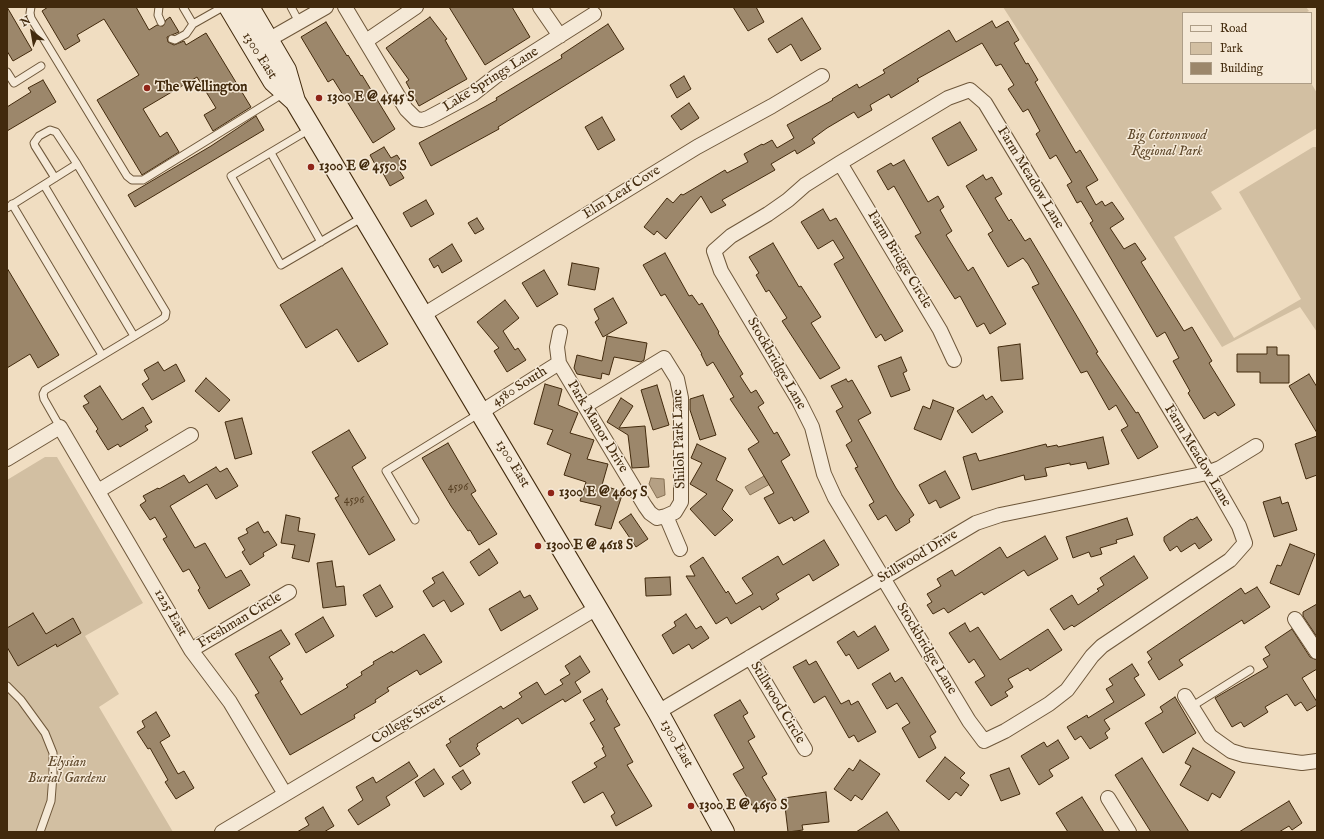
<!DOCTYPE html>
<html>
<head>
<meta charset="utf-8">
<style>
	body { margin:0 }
	#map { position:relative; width:1324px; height:839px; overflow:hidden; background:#f0ddc1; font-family:"IM FELL English",serif }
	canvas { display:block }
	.frame { position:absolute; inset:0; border:8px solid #422a0d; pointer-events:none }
	.legend { position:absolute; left:1182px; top:12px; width:130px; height:72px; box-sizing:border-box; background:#f5e9d7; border:1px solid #ad9d86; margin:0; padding:5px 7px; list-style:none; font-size:12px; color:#422a0d }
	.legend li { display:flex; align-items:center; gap:8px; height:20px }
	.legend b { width:20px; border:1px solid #ad9d86 }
	.north { position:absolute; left:12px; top:12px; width:40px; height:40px; -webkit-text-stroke:3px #f5e9d7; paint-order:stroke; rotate:329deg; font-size:11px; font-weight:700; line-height:16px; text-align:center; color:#422a0d }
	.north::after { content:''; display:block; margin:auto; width:14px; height:18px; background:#422a0d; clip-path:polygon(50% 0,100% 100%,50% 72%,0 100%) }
</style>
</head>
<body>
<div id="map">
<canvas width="1324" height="839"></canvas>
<div class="frame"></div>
<ul class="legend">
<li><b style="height:5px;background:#f5e9d7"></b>Road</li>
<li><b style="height:11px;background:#d2bfa2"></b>Park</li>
<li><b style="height:11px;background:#9c876b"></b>Building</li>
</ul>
<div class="north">N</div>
</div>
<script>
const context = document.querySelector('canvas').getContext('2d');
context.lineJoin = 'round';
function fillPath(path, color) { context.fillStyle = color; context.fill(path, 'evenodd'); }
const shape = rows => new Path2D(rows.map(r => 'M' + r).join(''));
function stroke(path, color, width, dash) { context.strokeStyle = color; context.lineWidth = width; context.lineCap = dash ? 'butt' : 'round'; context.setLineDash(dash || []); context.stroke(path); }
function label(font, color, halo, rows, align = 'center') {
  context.font = font + ' "IM FELL English",serif'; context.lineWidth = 3; context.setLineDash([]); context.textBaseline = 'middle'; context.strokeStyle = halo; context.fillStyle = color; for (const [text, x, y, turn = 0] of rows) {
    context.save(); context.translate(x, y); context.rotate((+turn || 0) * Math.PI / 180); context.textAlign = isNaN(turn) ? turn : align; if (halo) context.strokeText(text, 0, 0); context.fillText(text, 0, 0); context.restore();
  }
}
fillPath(shape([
	[1003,7,1306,7,1309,11,1305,13,1183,13,1183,83,1311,83,1317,93,1317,128,1211,192,1222,209,1174,237,1234,338,1301,299,1239,192,1313,147,1317,147,1317,332,1300,307,1222,347],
	[45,457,57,457,143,603,85,636,119,694,99,707,173,832,7,832,7,480]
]), '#d2bfa2');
const water = shape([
	[764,476,770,484,750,495,745,487,764,476],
	[651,478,664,479,665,495,657,498,649,484,651,478]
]);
fillPath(water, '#b5a084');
stroke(water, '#877154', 1);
const building = shape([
	[7,7,32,50,13,61,7,51,7,7],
	[48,7,136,7,149,30,157,25,163,26,166,20,170,17,179,32,167,37,168,42,174,45,184,41,186,45,206,33,251,107,213,131,204,115,216,108,197,77,143,109,160,137,167,132,179,152,142,175,97,100,139,75,104,19,77,35,80,41,65,50,42,11,48,7],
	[449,7,512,7,530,37,485,65,449,7],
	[733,7,756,7,764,22,748,31,733,7],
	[430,17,447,39,445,40,467,79,419,106,406,82,409,80,386,48,430,17],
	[802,18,821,49,801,61,791,44,777,53,768,39,802,18],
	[992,21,996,28,1008,21,1019,40,1014,43,1026,64,1028,63,1038,80,1035,82,1076,153,1080,150,1098,180,1086,187,1096,205,1102,201,1105,206,1112,202,1124,219,1110,228,1124,249,1135,243,1146,259,1141,262,1184,331,1192,327,1212,361,1209,363,1235,405,1218,416,1215,412,1204,419,1188,393,1190,391,1173,361,1179,358,1165,332,1157,337,1090,223,1093,221,1081,201,1077,203,1067,185,1072,182,1056,155,1050,159,1036,134,1040,131,1028,109,1023,112,1008,89,1014,85,1001,64,996,66,982,43,917,79,919,81,891,98,889,94,870,105,872,110,858,118,854,112,827,128,812,139,815,143,797,154,795,150,771,164,775,170,722,200,726,205,711,213,701,196,666,239,657,231,654,235,644,227,667,198,673,203,681,194,683,195,725,170,727,173,748,162,744,154,762,144,763,145,772,140,777,148,794,138,787,125,833,100,832,99,857,84,859,88,885,73,883,70,949,30,956,42,992,21],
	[326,22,347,56,348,55,361,76,362,75,395,129,373,143,333,79,328,82,301,37,326,22],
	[608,24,624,49,498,127,499,129,431,166,419,143,497,100,496,98,562,58,561,55,608,24],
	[684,76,691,89,677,98,670,85,684,76],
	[43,80,56,102,7,131,7,107,31,92,28,88,43,80],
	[689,103,699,118,681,130,671,116,689,103],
	[256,116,264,130,135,207,128,195,211,146,256,116],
	[602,117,615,140,598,150,585,127,602,117],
	[960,122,977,150,948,166,932,138,960,122],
	[384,147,391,158,397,155,405,167,399,170,404,178,390,186,379,166,377,168,370,155,384,147],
	[904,160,928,202,938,196,944,207,940,210,952,231,946,235,968,271,973,267,1006,324,990,334,984,323,977,327,960,296,955,299,915,236,921,233,894,186,888,190,877,171,891,163,893,166,904,160],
	[983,175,986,180,992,177,1002,194,995,198,1009,221,1011,219,1025,241,1030,238,1075,313,1098,352,1096,353,1136,413,1138,412,1158,447,1138,459,1121,430,1128,426,1116,405,1109,410,1087,371,1081,373,1032,287,1039,284,1028,264,1023,258,1008,267,988,234,993,231,966,186,983,175],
	[426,200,434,214,411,227,403,213,426,200],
	[823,209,830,221,836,218,903,331,885,341,881,334,876,338,834,264,844,258,833,240,818,249,801,222,823,209],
	[477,218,484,229,475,234,468,223,477,218],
	[773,243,799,287,801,286,821,317,811,323,840,368,820,379,782,321,787,318,769,290,766,292,756,275,759,273,749,257,773,243],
	[452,244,462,261,442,273,438,265,434,268,429,259,452,244],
	[665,253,689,296,692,295,699,305,702,303,719,332,718,333,743,374,740,376,751,393,756,390,764,403,758,407,774,434,777,432,790,455,781,461,809,512,794,521,792,517,779,524,764,498,774,493,748,449,759,442,730,399,734,397,713,362,707,366,701,354,702,354,665,294,661,296,643,265,665,253],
	[572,263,599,268,595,290,568,285,572,263],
	[7,268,59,355,38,368,30,354,7,368,7,268],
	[342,268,388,344,358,362,337,329,306,348,280,305,342,268],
	[544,270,558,294,537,307,522,283,544,270],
	[613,298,627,323,603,337,595,322,599,319,594,309,613,298],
	[505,300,519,318,503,331,515,350,518,348,526,360,507,372,494,351,499,348,477,322,505,300],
	[607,336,647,343,644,360,641,362,614,357,609,375,602,373,601,379,577,374,574,368,577,355,602,361,607,336],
	[1020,344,1023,379,1001,381,998,347,1020,344],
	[1267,347,1277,347,1277,355,1289,355,1289,383,1260,383,1260,372,1237,372,1237,354,1267,354,1267,347],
	[901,357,907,371,903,373,910,390,891,397,878,366,901,357],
	[158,362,164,371,176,364,185,381,152,400,142,384,149,379,144,370,158,362],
	[1309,374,1317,387,1317,433,1289,386,1309,374],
	[206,378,230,400,219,412,195,391,206,378],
	[846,379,848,382,852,380,871,413,858,420,896,488,914,515,909,519,910,522,896,531,886,515,878,520,869,505,874,502,855,468,858,467,846,445,852,441,836,411,843,407,831,386,846,379],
	[545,384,562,389,558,405,578,413,570,433,594,440,587,459,608,464,602,485,623,492,611,529,595,525,601,506,580,501,586,482,564,475,571,454,547,444,553,430,534,424,545,384],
	[657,385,669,425,653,430,641,390,657,385],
	[100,386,122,420,143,407,152,422,145,426,148,430,120,447,118,444,108,450,96,431,98,429,83,406,89,403,84,396,100,386],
	[703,395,716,435,700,440,690,410,690,399,703,395],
	[983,395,986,400,992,396,1003,412,972,433,957,411,983,395],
	[621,398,633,406,619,428,645,426,649,467,632,468,628,435,607,422,621,398],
	[933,400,954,408,941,440,914,429,923,406,930,409,933,400],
	[242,418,252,454,235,459,225,422,242,418],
	[349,430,366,458,352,467,395,540,369,555,335,498,339,496,312,452,349,430],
	[1317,436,1317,475,1306,479,1295,444,1317,436],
	[1103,437,1109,464,1088,469,1086,462,1070,465,1070,463,1045,468,1047,476,1025,480,1024,475,972,490,963,457,976,453,979,461,1046,444,1047,447,1057,445,1058,447,1103,437],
	[448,443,476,491,471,494,497,534,479,545,470,530,468,531,451,506,422,458,448,443],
	[697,444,726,458,716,480,733,490,722,509,733,520,715,536,690,509,707,494,690,484,702,463,691,458,697,444],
	[216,467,220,472,227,468,238,486,216,499,207,484,170,506,195,548,205,543,226,578,241,570,250,585,209,609,198,590,200,588,189,569,183,572,163,539,167,537,155,517,150,520,140,505,146,501,143,496,158,488,159,489,184,475,189,483,216,467],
	[945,471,960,498,940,508,936,500,929,504,919,485,945,471],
	[1280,497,1282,504,1288,502,1297,530,1274,537,1263,502,1280,497],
	[631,514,648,539,636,547,619,522,631,514],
	[286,515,300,518,298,531,315,534,309,562,292,558,295,545,281,543,286,515],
	[1197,517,1212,540,1199,549,1195,543,1181,552,1177,546,1170,551,1164,541,1164,537,1191,519,1192,520,1197,517],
	[1127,518,1133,535,1116,540,1117,543,1100,548,1102,554,1091,557,1089,552,1073,558,1066,537,1127,518],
	[258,522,264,533,268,531,277,545,263,553,264,556,250,565,242,552,245,550,238,538,248,533,246,529,258,522],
	[1045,536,1058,559,1028,576,1024,570,984,595,982,592,948,613,944,608,933,614,927,605,932,602,927,594,941,586,937,579,952,570,955,576,1000,547,1007,558,1045,536],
	[824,540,839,565,813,581,809,574,776,594,779,599,762,610,760,606,731,624,727,617,716,624,686,576,695,576,690,566,703,557,726,593,728,591,736,604,753,594,742,578,778,556,783,565,824,540],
	[1290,544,1315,554,1299,595,1270,583,1277,565,1281,566,1290,544],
	[489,549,498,563,479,576,470,562,489,549],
	[1134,556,1148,578,1074,627,1072,625,1064,630,1050,609,1072,595,1078,605,1099,591,1097,589,1104,585,1100,578,1134,556],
	[332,561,336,587,344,586,346,605,323,608,317,563,332,561],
	[443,572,464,604,451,612,444,600,433,607,423,591,435,583,432,578,443,572],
	[670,577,671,595,646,596,645,578,670,577],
	[380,585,393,607,376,617,363,595,380,585],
	[1257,587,1270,607,1244,624,1242,620,1179,660,1183,665,1159,680,1148,662,1152,659,1147,652,1241,588,1245,594,1257,587],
	[520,591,524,598,530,595,538,609,501,631,489,609,520,591],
	[1317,604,1317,637,1303,616,1303,612,1317,604],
	[33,613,46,634,73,618,81,633,57,647,56,644,18,666,7,647,7,628,33,613],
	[686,614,696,629,701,626,709,638,692,649,689,644,673,654,662,635,676,626,674,622,686,614],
	[323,617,334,636,306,653,295,634,323,617],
	[965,623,970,632,978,627,1000,660,1048,629,1062,650,1030,671,1028,668,1008,679,1013,687,1005,692,1008,696,991,706,975,682,985,676,974,659,969,663,949,633,965,623],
	[875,626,889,650,858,669,849,654,846,656,837,642,854,631,858,637,875,626],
	[1292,629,1310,657,1317,660,1317,669,1302,678,1317,702,1317,705,1307,711,1301,702,1295,706,1287,694,1265,707,1268,712,1244,727,1241,722,1232,727,1215,698,1268,667,1263,659,1270,655,1265,647,1292,629],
	[281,630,290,644,269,657,283,679,280,681,301,715,348,687,346,685,362,675,361,672,374,664,373,662,392,651,393,653,424,634,442,662,420,675,417,670,387,688,389,691,375,700,376,702,354,715,355,718,290,755,255,695,259,693,235,654,281,630],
	[580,656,590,672,575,682,581,692,565,702,563,699,522,724,518,718,477,744,478,746,476,748,480,754,460,767,446,745,451,742,449,739,501,706,503,709,522,697,519,693,537,682,545,695,563,684,560,680,570,674,565,666,580,656],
	[806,660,809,665,816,661,841,704,849,700,851,705,858,701,876,732,858,742,854,735,849,738,825,696,814,703,793,667,806,660],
	[1132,664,1139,675,1134,678,1145,695,1104,720,1110,729,1105,733,1108,738,1090,749,1081,736,1075,740,1067,727,1087,715,1088,718,1114,702,1106,689,1113,685,1109,679,1132,664],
	[890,673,895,682,902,677,936,732,930,736,936,748,919,758,902,728,910,723,897,703,887,709,872,684,890,673],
	[602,689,608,699,606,701,620,725,614,728,633,762,627,765,652,806,616,826,611,816,615,813,603,792,584,803,572,782,597,767,594,763,606,756,602,748,604,747,590,723,595,720,583,700,602,689],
	[1175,697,1196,733,1163,753,1145,723,1163,712,1160,707,1175,697],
	[740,700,748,713,743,716,755,737,748,741,767,774,762,777,776,800,756,812,733,774,744,768,714,715,740,700],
	[156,712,170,736,160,742,178,774,184,771,194,788,176,799,165,782,168,780,150,748,148,749,137,732,145,727,142,721,156,712],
	[1058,740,1069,758,1049,770,1053,776,1039,785,1021,756,1044,742,1047,747,1058,740],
	[1193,748,1235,772,1220,798,1212,793,1208,801,1180,785,1191,766,1185,763,1193,748],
	[945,757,965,773,960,778,969,785,961,796,956,792,949,800,926,781,945,757],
	[1142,758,1164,793,1189,832,1151,832,1115,775,1142,758],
	[860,760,880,774,862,800,855,795,851,801,834,789,849,768,853,771,860,760],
	[409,762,418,776,386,797,390,805,358,825,348,810,363,800,356,787,373,777,376,783,409,762],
	[1009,768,1020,794,1001,801,990,775,1009,768],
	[434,769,444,784,424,797,415,782,434,769],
	[463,770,471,783,461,790,452,777,463,770],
	[826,792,829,822,802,825,803,830,788,832,784,798,826,792],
	[1082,797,1104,832,1068,832,1056,813,1082,797],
	[1289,801,1302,823,1292,830,1289,826,1279,832,1239,832,1289,801],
	[323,807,334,826,324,832,297,832,309,825,305,818,323,807],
	[887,812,900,832,856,832,887,812]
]);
fillPath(building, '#9c876b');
stroke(building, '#422a0d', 1);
const service = shape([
	[31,7,30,13,31,18,127,176,132,180,143,180,284,93],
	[159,7,158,15,161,22],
	[183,7,193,24,223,7],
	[291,7,299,22],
	[172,39,175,40,186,34,193,24],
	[7,72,14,83,41,66],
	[310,129,231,176,281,265,363,217],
	[271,153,321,242],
	[55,178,35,146,34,143,39,136,50,130,56,132,77,164],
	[44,185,134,336],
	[12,204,102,355],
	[7,208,77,164,166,312,165,317,161,320,45,390,43,394,44,399,60,427],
	[415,520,386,471,480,413],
	[7,686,21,700,45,733,53,753,53,775,51,801,40,832],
	[1191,707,1250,670]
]);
const minor = shape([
	[345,7,406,109,416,119,422,120,428,118,473,94,496,76,594,14],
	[540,7,560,36],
	[268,40,326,7],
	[366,41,416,7],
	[970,90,985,103,1215,484,1239,526,1245,543,1230,560,1102,646,1092,656,1067,690,1049,704,1005,731,984,741,969,721,835,498,824,474,812,427,799,401,721,271,714,251,731,236,768,214,788,200,805,185,840,163,948,98,970,90],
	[840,163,940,330,954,360],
	[423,315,697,147,772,106,822,76],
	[560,332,557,347,559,363,645,506,650,513,657,518,666,516,680,549],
	[585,406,664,358,677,379,681,398,681,502,675,512,666,516],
	[481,412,559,363],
	[7,459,60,427,191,650,230,702,285,794],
	[98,491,191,435],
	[1295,619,1317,652],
	[191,650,289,592],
	[750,657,805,749],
	[1185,696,1210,736,1231,751,1244,755,1302,763,1317,761],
	[658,712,976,523,1000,515,1207,473,1220,468,1256,446],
	[1108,798,1129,832],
	[222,832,597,608]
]);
const secondary = shape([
	[229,7,273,81,295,101],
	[249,7,286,70,295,101,597,608,658,712,724,832]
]);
stroke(service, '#6e573a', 9);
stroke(minor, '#6e573a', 16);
stroke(secondary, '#422a0d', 22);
stroke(service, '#f5e9d7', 7);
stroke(minor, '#f5e9d7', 14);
stroke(secondary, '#f5e9d7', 20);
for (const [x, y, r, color] of [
	[147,88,4,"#8f2418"],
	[319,98,4,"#8f2418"],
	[311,167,4,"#8f2418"],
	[551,493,4,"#8f2418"],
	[538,546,4,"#8f2418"],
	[691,806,4,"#8f2418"]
]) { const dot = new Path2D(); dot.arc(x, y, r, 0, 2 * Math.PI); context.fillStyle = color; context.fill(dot); stroke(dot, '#f5e9d7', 1.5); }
label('12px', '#584124', null, [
	["4596",458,488],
	["4596",354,501]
]);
label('14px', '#422a0d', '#f5e9d7', [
	["1300 East",259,56,58],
	["Lake Springs Lane",491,80,-32],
	["Farm Meadow Lane",1030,178,59],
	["Elm Leaf Cove",622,193,-32],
	["Farm Bridge Circle",899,260,59],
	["Stockbridge Lane",776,364,60],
	["4580 South",520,387,-32],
	["Park Manor Drive",597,427,59],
	["Shiloh Park Lane",680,439,-92],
	["Farm Meadow Lane",1197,456,59],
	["1300 East",512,464,59],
	["Stillwood Drive",918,557,-31],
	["1225 East",170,613,60],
	["Freshman Circle",240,621,-31],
	["Stockbridge Lane",926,649,59],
	["Stillwood Circle",777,703,59],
	["College Street",409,720,-31],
	["1300 East",676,744,61]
]);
label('bold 14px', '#422a0d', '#f5e9d7', [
	["The Wellington",155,88],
	["1300 E @ 4545 S",327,98],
	["1300 E @ 4550 S",319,167],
	["1300 E @ 4605 S",559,493],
	["1300 E @ 4618 S",546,546],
	["1300 E @ 4650 S",699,806]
], 'left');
label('italic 14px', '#5f482b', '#f5e9d7', [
	["Big Cottonwood",1167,136],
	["Regional Park",1167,152],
	["Elysian",67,763],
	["Burial Gardens",67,779]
]);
</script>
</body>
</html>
